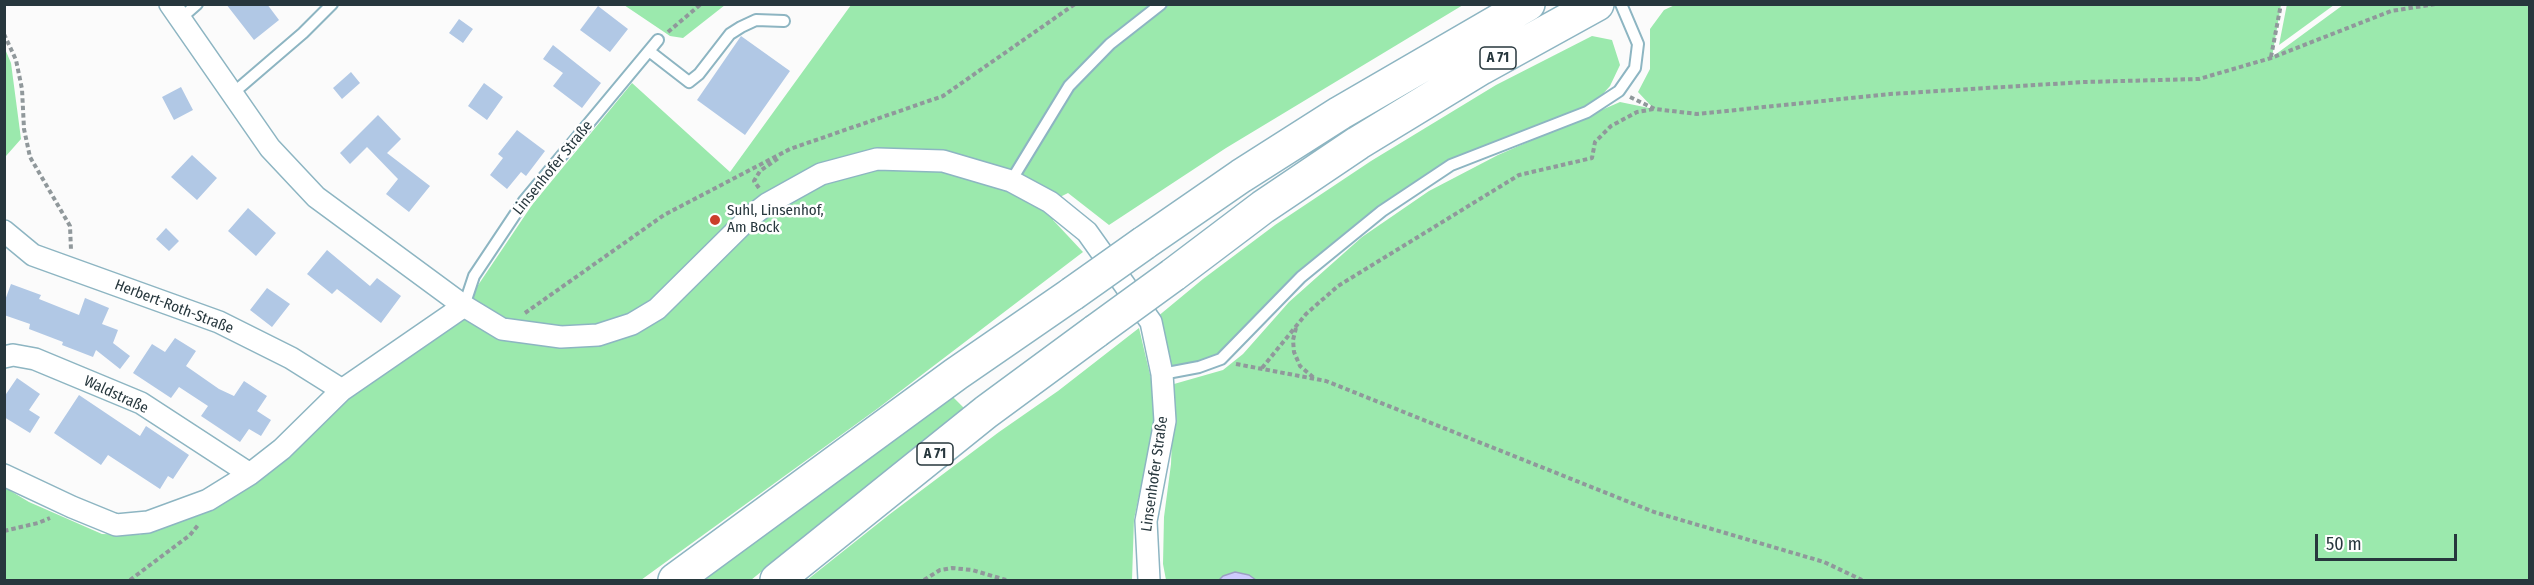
<!DOCTYPE html>
<html>
<head>
<meta charset="utf-8">
<style>
	body { margin:0 }
	#map { position:relative; width:2534px; height:585px; overflow:hidden; background:#fbfbfb; font-family:"Fira Sans Condensed",sans-serif }
	canvas { display:block }
	.frame { position:absolute; inset:0; border:6px solid #27373d; pointer-events:none }
	.scale { position:absolute; left:2315px; top:534px; width:142px; height:27px; box-sizing:border-box; border:3px solid #27373d; border-top:0; padding-left:8px; font-size:18px; line-height:21px; white-space:nowrap; color:#27373d; -webkit-text-stroke:4px #fff; paint-order:stroke }
</style>
</head>
<body>
<div id="map">
<canvas width="2534" height="585"></canvas>
<div class="frame"></div>
<div class="scale">50 m</div>
</div>
<script>
const context = document.querySelector('canvas').getContext('2d');
context.lineJoin = 'round';
function fillPath(path, color) { context.fillStyle = color; context.fill(path, 'evenodd'); }
const shape = rows => new Path2D(rows.map(r => 'M' + r).join(''));
function stroke(path, color, width, dash) { context.strokeStyle = color; context.lineWidth = width; context.lineCap = dash ? 'butt' : 'round'; context.setLineDash(dash || []); context.stroke(path); }
function label(font, color, halo, rows, align = 'center') {
  context.font = font + ' "Fira Sans Condensed",sans-serif'; context.lineWidth = 5; context.setLineDash([]); context.textBaseline = 'middle'; context.strokeStyle = halo; context.fillStyle = color; for (const [text, x, y, turn = 0] of rows) {
    context.save(); context.translate(x, y); context.rotate((+turn || 0) * Math.PI / 180); context.textAlign = isNaN(turn) ? turn : align; if (halo) context.strokeText(text, 0, 0); context.fillText(text, 0, 0); context.restore();
  }
}
fillPath(shape([
	[1677,4,2281,5,2272,57,2343,5,2529,5,2529,580,1166,580,1163,564,1164,517,1171,464,1174,384,1223,370,1243,354,1289,302,1362,237,1429,191,1498,155,1620,102,1654,109,1638,92,1650,69,1650,29,1664,10],
	[2287,4,2334,4,2334,5,2279,45],
	[624,5,725,5,683,38,670,36],
	[851,5,1463,5,1226,148,1109,225,1068,193,1050,202,1053,220,1083,252,877,409,641,580,5,580,4,487,29,502,102,534,139,535,205,512,464,306,532,205,632,83,730,172],
	[1592,36,1612,40,1620,65,1610,86,1587,112,1451,165,1301,277,1221,359,1162,374,1151,322,1203,279,1275,225,1371,161,1496,85],
	[5,49,11,63,21,139,6,156],
	[1139,328,1156,400,1150,445,1134,519,1132,580,807,580,890,514,999,432,1058,391],
	[951,395,964,408,751,580,693,580]
]), '#9be9ad');
const water = shape([
	[1235,572,1249,575,1256,580,1219,580,1223,576,1235,572]
]);
fillPath(water, '#cecbfd');
stroke(water, '#9c9fc3', 1.5);
fillPath(shape([
	[226,4,267,4,279,20,254,40],
	[598,6,628,29,610,52,580,30],
	[459,19,473,29,463,43,449,33],
	[741,36,790,71,745,135,697,100],
	[553,45,601,83,582,108,553,86,563,73,543,59],
	[351,72,360,83,342,99,333,88],
	[484,83,503,97,487,120,468,106],
	[181,87,193,110,174,120,162,97],
	[378,115,401,139,387,153,430,186,409,212,386,194,398,179,367,147,350,164,340,153],
	[517,130,545,151,526,176,521,172,507,189,490,175,503,158,498,154],
	[192,155,217,178,197,200,171,177],
	[248,208,276,233,256,256,228,231],
	[166,228,179,241,169,251,156,239],
	[327,250,370,286,377,278,401,296,381,323,337,289,332,294,307,274],
	[11,284,41,295,39,299,79,315,85,298,109,308,102,324,118,330,113,343,130,356,120,369,96,350,93,357,62,345,63,342,29,329,30,324,4,315,4,303],
	[267,288,290,304,272,327,250,310],
	[175,338,196,351,186,366,219,389,234,396,244,381,267,396,257,411,271,420,261,436,249,429,240,442,201,416,208,406,179,387,171,398,133,373,152,344,165,352],
	[17,378,40,394,29,410,40,417,30,433,4,417,4,397],
	[79,395,140,436,146,426,189,455,173,479,168,476,160,489,108,455,101,465,54,433]
]), '#b1c8e5');
const lane = shape([
	[180,19,197,4],
	[649,51,689,82,699,74,730,34,741,27,756,20,784,21],
	[232,94,303,33,332,4],
	[1011,181,1069,86,1110,44,1161,4],
	[464,306,474,276,524,201,658,40],
	[1162,374,1199,367,1221,359,1301,277,1382,211,1451,165,1587,112,1619,91,1635,68,1638,44,1621,4]
]);
const street = shape([
	[170,4,270,148,316,197,464,306,502,329,561,337,598,335,632,324,657,309,749,218,767,204,821,174,877,159,943,161,1011,181,1050,202,1087,232,1151,322,1162,374,1165,421,1146,521,1149,580],
	[4,231,33,255,219,322,291,358,342,390],
	[4,357,13,355,35,359,141,403,250,474],
	[4,475,72,507,116,525,148,522,208,500,250,474,282,449,342,390,464,306]
]);
const highway = shape([
	[1144,243,1241,176,1340,113,1528,4],
	[1173,275,1263,207,1358,143,1481,68,1597,4],
	[675,580,956,374,1072,294],
	[777,580,986,412,1096,331]
]);
stroke(lane, '#8db5c2', 14);
stroke(street, '#8db5c2', 24);
stroke(highway, '#8db5c2', 36);
stroke(shape([
	[668,32,701,4],
	[4,34,16,60,22,89,24,129,30,157,70,226,71,250],
	[2271,57,2281,4],
	[1630,97,1655,109,1697,114,1890,94,2084,82,2199,79,2271,58,2391,11,2436,4],
	[759,188,754,181,760,171,780,157],
	[525,313,664,215,790,149,943,96,1075,4],
	[1296,328,1293,340,1294,352,1300,366,1314,378],
	[1236,364,1326,381,1654,512,1824,562,1862,580],
	[1262,368,1306,314,1338,286,1519,175,1592,158,1595,142,1611,126,1637,112,1654,109],
	[4,531,38,523,50,518],
	[130,580,190,535,198,525],
	[924,580,940,570,952,568,972,570,1006,580]
]), '#90989b', 4, [4.5, 3]);
stroke(lane, '#fff', 10);
stroke(street, '#fff', 21);
stroke(highway, '#fff', 33);
const highwayBridge = shape([
	[1072,294,1144,243],
	[1096,331,1173,275]
]);
stroke(highwayBridge, '#8db5c2', 36, []);
stroke(highwayBridge, '#fff', 33);
for (const [x, y, r, color] of [
	[715,220,6,"#cb3f2b"]
]) { const dot = new Path2D(); dot.arc(x, y, r, 0, 2 * Math.PI); context.fillStyle = color; context.fill(dot); stroke(dot, '#fff', 2); }
for (const [x, y, w] of [
	[1498,58,36],
	[935,454,36]
]) { const box = new Path2D(); box.roundRect(x - w / 2, y - 11, w, 22, 4.5); context.fillStyle = '#fff'; context.fill(box); stroke(box, '#27373d', 1.5); }
label('bold 14px', '#27373d', null, [
	["A 71",1498,58],
	["A 71",935,454]
]);
label('15px', '#27373d', '#fff', [
	["Linsenhofer Straße",553,168,-51],
	["Herbert-Roth-Straße",174,307,21],
	["Waldstraße",116,395,25],
	["Linsenhofer Straße",1155,474,-82]
]);
label('15px', '#27373d', '#fff', [
	["Suhl, Linsenhof,",727,211],
	["Am Bock",727,228]
], 'left');
</script>
</body>
</html>
